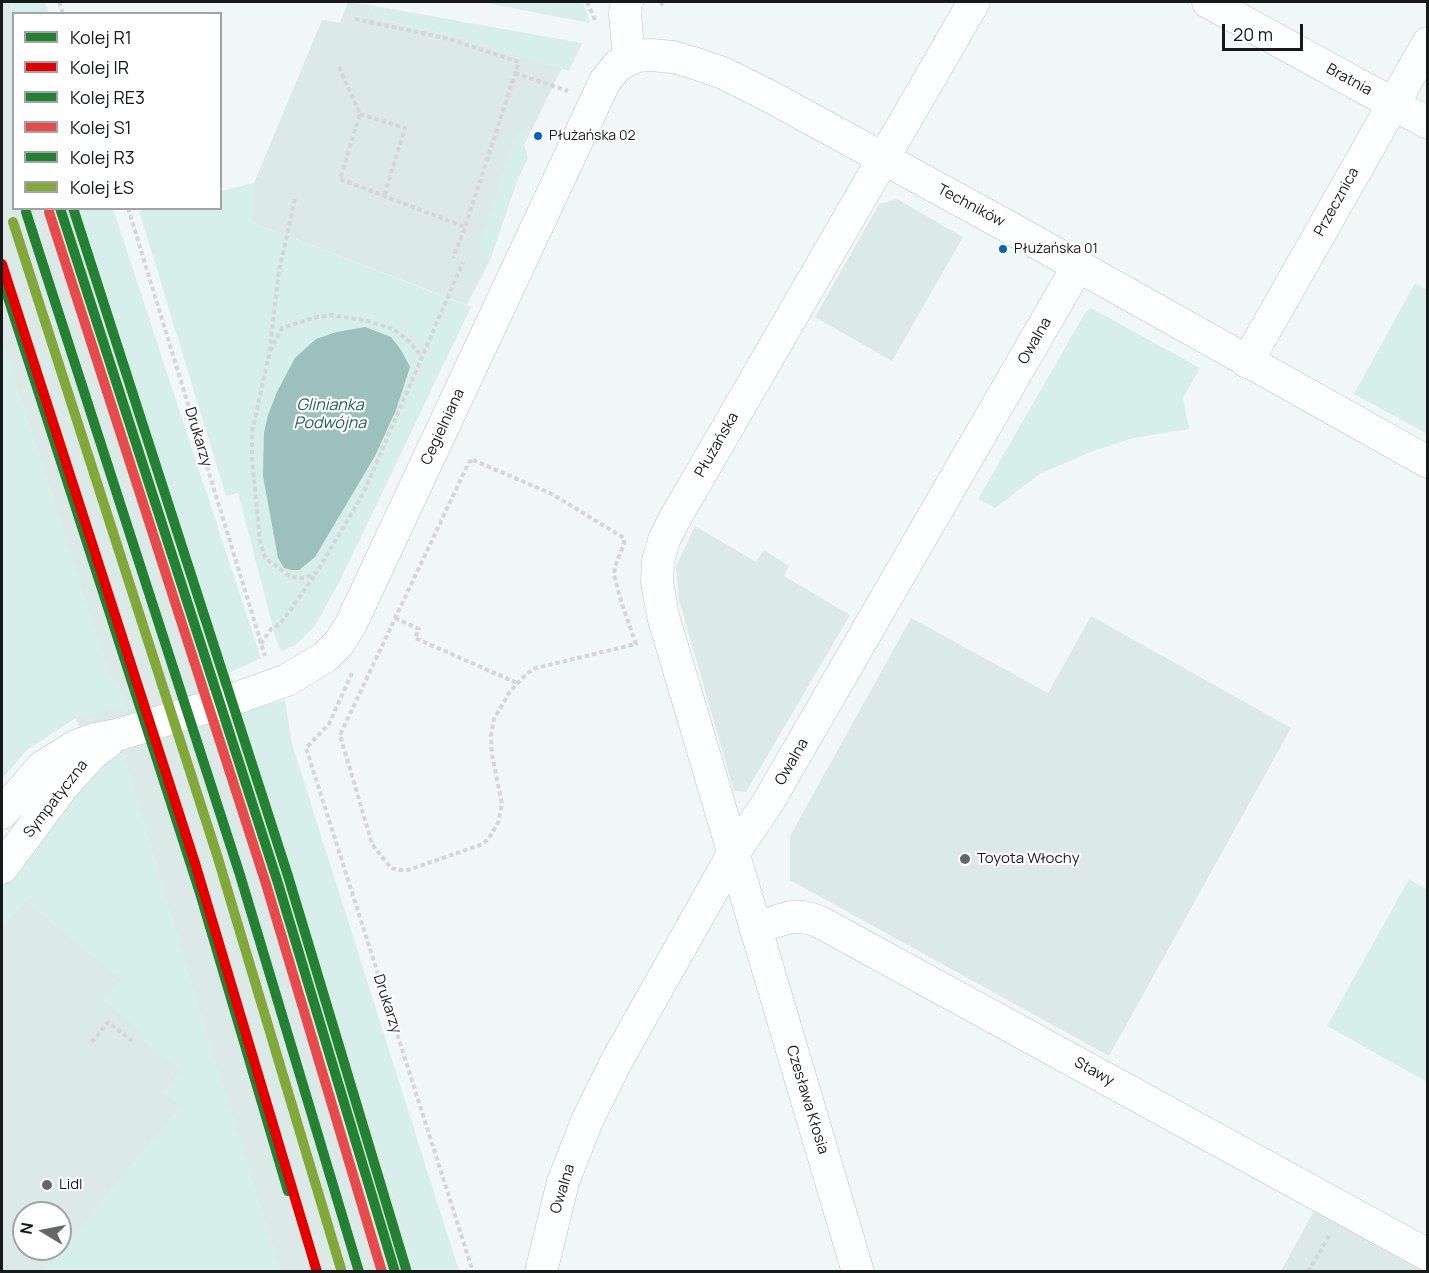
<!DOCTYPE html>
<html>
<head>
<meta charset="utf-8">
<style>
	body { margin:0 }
	#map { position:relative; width:1429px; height:1273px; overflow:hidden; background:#f1f7f6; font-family:Manrope,sans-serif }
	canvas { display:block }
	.frame { position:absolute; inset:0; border:3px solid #161a19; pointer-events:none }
	.legend { position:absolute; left:12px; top:12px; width:210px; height:198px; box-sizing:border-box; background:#fff; border:2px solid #a2a3a3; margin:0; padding:8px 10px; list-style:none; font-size:18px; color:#161a19 }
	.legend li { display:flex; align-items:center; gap:12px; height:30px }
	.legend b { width:30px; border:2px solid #a2a3a3 }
	.north { position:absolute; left:12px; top:1201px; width:60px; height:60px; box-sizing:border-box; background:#fff; border:2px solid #a2a3a3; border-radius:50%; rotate:280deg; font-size:16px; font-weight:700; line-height:24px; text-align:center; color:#161a19 }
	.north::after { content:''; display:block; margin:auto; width:21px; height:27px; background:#636766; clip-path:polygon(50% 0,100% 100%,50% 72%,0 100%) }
	.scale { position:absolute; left:1222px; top:24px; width:81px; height:27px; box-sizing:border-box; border:3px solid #161a19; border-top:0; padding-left:8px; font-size:18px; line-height:21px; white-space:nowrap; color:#161a19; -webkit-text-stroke:4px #fff; paint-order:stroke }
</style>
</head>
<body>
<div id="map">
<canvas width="1429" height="1273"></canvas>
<div class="frame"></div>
<ul class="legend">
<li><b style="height:8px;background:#238132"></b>Kolej R1</li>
<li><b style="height:8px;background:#e50000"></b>Kolej IR</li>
<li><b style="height:8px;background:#238132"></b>Kolej RE3</li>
<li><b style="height:8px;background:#e74a4a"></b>Kolej S1</li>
<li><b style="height:8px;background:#238132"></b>Kolej R3</li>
<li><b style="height:8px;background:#81a838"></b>Kolej ŁS</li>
</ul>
<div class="north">N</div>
<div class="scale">20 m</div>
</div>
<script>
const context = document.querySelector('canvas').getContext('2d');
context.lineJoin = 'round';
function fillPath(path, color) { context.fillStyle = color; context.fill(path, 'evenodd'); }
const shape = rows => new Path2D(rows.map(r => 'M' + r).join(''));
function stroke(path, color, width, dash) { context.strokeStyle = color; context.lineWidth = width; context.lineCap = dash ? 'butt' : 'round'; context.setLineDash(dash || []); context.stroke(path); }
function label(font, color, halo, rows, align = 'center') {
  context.font = font + ' Manrope,sans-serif'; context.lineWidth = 4.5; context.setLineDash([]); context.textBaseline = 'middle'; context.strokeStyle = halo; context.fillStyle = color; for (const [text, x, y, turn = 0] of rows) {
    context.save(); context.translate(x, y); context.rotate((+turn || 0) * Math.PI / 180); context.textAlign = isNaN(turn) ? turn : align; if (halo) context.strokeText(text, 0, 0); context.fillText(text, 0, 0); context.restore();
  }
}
fillPath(shape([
	[2,2,35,2,14,14,14,208,107,209,229,673,381,1156,414,1271,2,1272,2,928,25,900,175,1022,76,718,59,728,2,580],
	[24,1213,60,1213,60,1249,24,1249],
	[348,2,370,5,368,17,448,35,562,68,524,145,527,152,490,260,467,305,254,223,254,183,322,20,340,23],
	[897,199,963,237,892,361,815,317,879,204],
	[695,526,756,562,764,550,789,566,784,576,850,615,746,792,734,791,679,600,676,566],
	[1091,616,1291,728,1109,1056,790,880,790,836,911,618,1048,693],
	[1314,1211,1384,1250,1422,1271,1281,1271]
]), '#dceae7');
fillPath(shape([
	[9,2,45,2,49,13,13,15],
	[481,2,583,2,590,23],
	[370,5,453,20,582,43,569,71,448,35,368,17],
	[527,129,531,130,524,145,528,158,513,190,490,260,484,259,479,252,480,246,516,133],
	[254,183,254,223,471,307,340,581,314,627,296,645,281,651,276,639,238,493,226,496,139,211,148,208,220,208,221,191],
	[77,209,113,209,261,658,229,673],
	[1415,283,1427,290,1427,434,1354,394],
	[1091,308,1200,368,1183,398,1189,429,1134,438,1090,452,1040,474,995,508,978,499,1085,313],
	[2,338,110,676,119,684,126,706,76,718,27,750,2,779],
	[285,700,292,744,459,1271,414,1271,381,1156,247,734,242,712],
	[123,752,213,1054,281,1271,44,1271,180,1106,164,1092,181,1070,137,1037,141,1031,103,1000,120,979,25,901,2,928,2,890,7,878,69,796,108,759],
	[1409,879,1427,890,1427,1082,1327,1026]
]), '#d7efea');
fillPath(shape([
	[365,327,391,337,401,350,410,367,396,410,375,456,315,557,299,570,292,570,284,568,278,558,263,476,264,433,268,415,277,392,295,358,316,339,337,332]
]), '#9cc0ba');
const minor = shape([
	[627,2,625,14,629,59],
	[1208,2,1428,123],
	[1247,362,1428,43],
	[2,813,42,767,76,746,95,739,117,735,240,697,287,680,325,657,339,643,351,624,605,81,618,65,637,56,651,55,673,57,697,64,723,73,771,97,1005,225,1428,462],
	[2,868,64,785,93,753,107,743],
	[755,928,790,917,804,917,818,921,1428,1255],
	[541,1272,563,1182,587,1121,616,1062,733,854,767,804,1078,266],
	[858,1272,663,616,657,582,658,561,664,540,674,520,974,2]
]);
stroke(minor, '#bec2c2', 33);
stroke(shape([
	[59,2,63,14],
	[587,2,595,20],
	[660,2,666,6],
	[355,19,449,39,519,62,465,227,453,258],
	[339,67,360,114,340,179,465,227],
	[515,73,568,91],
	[360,114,405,128,384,196],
	[295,199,279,271,269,355,252,432,252,459,260,541,265,558,291,577,305,578,317,572,363,494,463,262],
	[128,208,265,656],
	[270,351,282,328,313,318,331,315,368,321,393,329,410,342,421,356],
	[473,460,552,494,624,538,624,544,615,566,614,575,621,601,636,644,536,668,526,674,509,693,494,719,491,736,492,755,502,804,498,823,489,838,483,844,408,870,399,870,391,868,372,844,340,735,469,462,473,460],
	[395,618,419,629,415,638,517,683],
	[261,644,271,629,280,624,291,609,316,573],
	[352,673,329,724,306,748,473,1272],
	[92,1042,108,1022,132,1041],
	[1308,1272,1330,1234]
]), '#d5d7d7', 4, [4.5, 3]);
stroke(minor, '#fdfefe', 32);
stroke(shape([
	[60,208,277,880,395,1272],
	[2,279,200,893,288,1191]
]), '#238132', 10);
stroke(shape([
	[2,264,195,863,317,1272]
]), '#e50000', 10);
stroke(shape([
	[26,212,240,875,359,1272]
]), '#238132', 10);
stroke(shape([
	[49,212,266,884,382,1272]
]), '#e74a4a', 10);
stroke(shape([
	[73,208,288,876,406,1269]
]), '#238132', 10);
stroke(shape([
	[13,222,217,855,341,1269]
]), '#81a838', 10);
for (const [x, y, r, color] of [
	[538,136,5,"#0065bd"],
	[1003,249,5,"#0065bd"],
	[965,859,6,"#636766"],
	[47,1185,6,"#636766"]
]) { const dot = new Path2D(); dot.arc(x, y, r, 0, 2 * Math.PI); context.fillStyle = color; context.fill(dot); stroke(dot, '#fff', 2); }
label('14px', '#161a19', '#fff', [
	["Płużańska 02",549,136],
	["Płużańska 01",1014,249]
], 'left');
label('15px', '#161a19', '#fff', [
	["Bratnia",1349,80,29],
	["Przecznica",1337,202,-61],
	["Techników",971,206,28],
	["Owalna",1035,341,-60],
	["Cegielniana",443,427,-65],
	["Drukarzy",198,437,73],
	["Płużańska",717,445,-60],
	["Owalna",792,762,-60],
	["Sympatyczna",56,799,-52],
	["Drukarzy",387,1004,72],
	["Stawy",1094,1072,29],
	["Czesława Kłosia",807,1100,73],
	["Owalna",563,1189,-73]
]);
label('15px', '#161a19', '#fff', [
	["Toyota Włochy",977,859],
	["Lidl",59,1185]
], 'left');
label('italic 16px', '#1d6056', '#fff', [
	["Glinianka",330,406],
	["Podwójna",330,424]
]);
</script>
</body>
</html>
